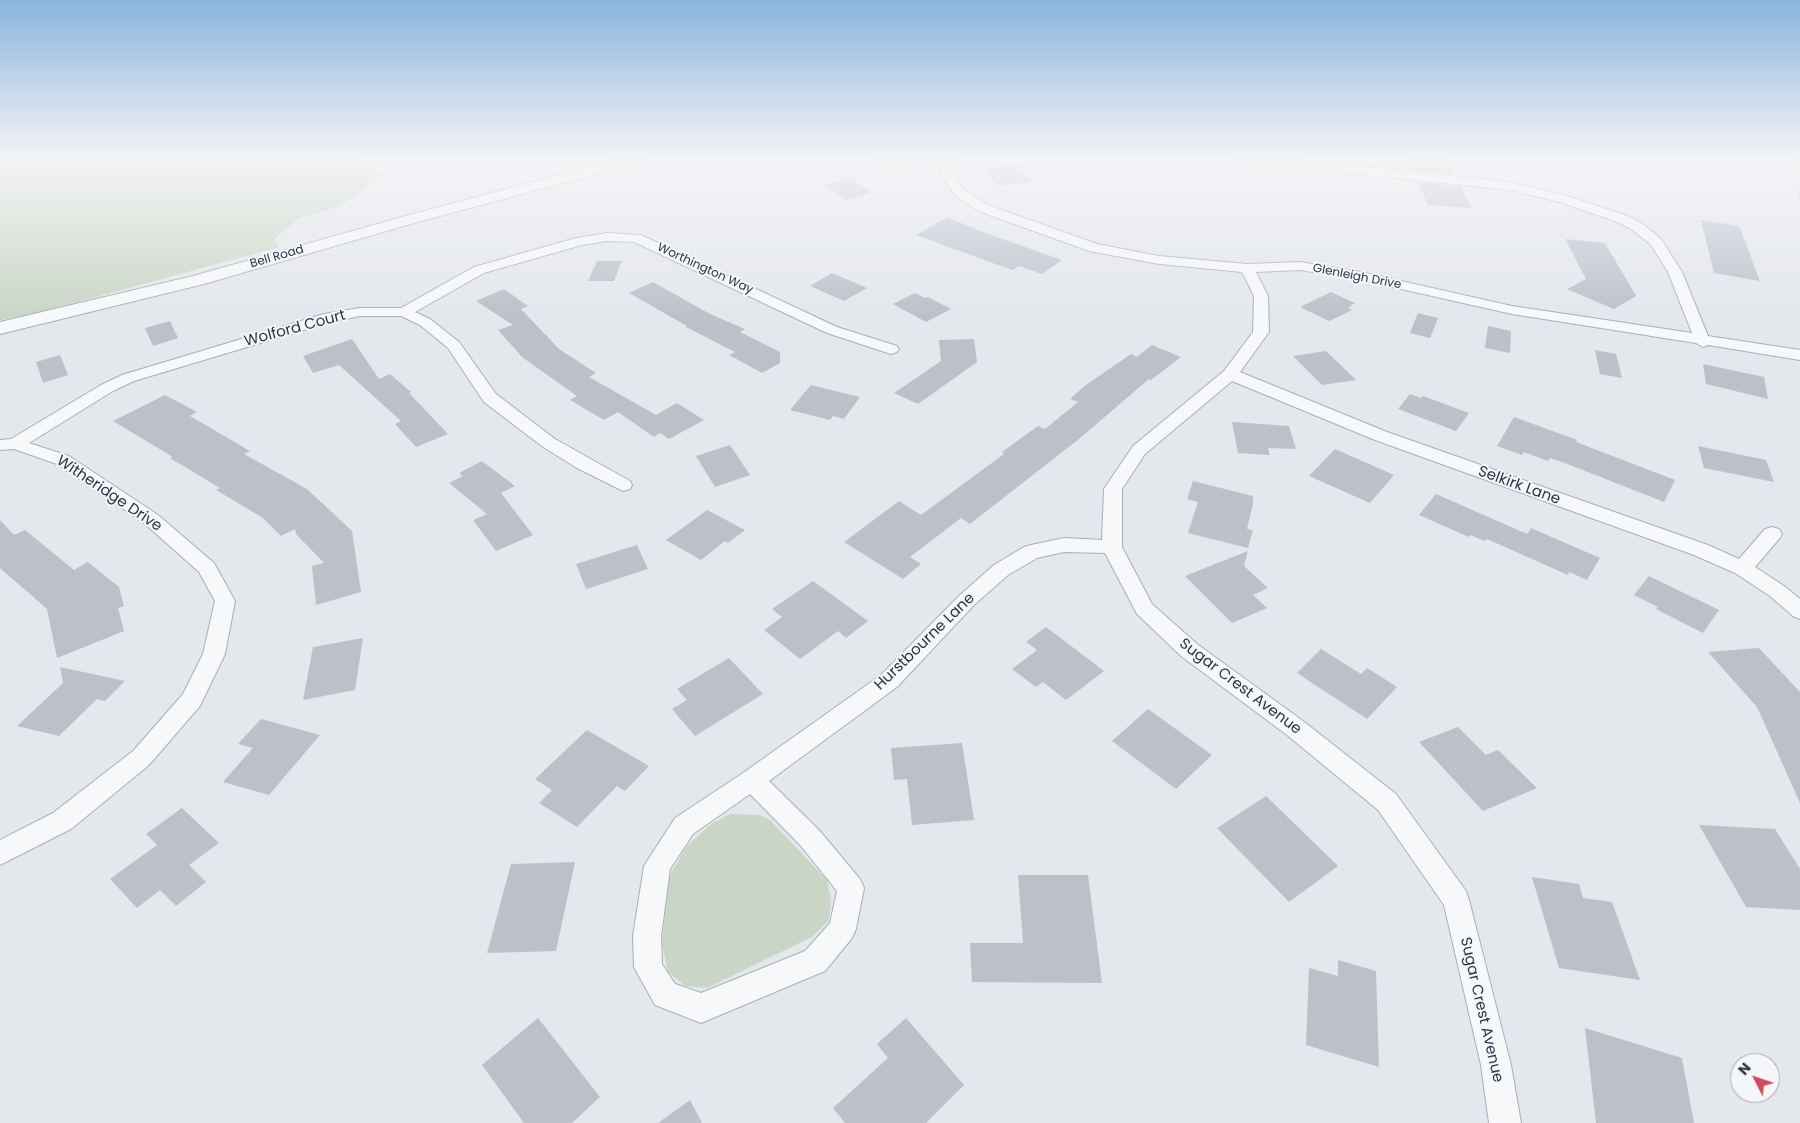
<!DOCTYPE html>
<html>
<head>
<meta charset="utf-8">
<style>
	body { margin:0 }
	#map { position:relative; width:1800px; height:1123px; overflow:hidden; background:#e4e7ec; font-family:Poppins,sans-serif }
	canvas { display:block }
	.north { position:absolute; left:1730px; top:1053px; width:50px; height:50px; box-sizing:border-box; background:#f4f6f9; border:1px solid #a4a8b1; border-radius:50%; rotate:311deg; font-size:14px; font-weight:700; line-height:20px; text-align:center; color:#2b3445 }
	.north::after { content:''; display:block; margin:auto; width:18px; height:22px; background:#d1495b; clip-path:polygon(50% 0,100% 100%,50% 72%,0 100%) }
</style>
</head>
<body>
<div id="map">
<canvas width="1800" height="1123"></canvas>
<div class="north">N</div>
</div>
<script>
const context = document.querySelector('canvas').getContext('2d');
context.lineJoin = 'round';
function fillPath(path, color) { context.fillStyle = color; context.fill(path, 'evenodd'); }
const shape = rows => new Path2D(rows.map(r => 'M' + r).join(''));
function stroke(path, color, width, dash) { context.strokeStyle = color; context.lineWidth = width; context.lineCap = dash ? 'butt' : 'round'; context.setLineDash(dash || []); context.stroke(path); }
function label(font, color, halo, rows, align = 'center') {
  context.font = font + ' Poppins,sans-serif'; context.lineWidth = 4; context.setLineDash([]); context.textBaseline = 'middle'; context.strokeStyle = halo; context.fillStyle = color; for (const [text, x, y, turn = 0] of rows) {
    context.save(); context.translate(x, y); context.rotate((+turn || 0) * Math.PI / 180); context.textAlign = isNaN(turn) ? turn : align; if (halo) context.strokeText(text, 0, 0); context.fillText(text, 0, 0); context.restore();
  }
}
fillPath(shape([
	[0,158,356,158,384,175,338,207,299,218,274,239,279,247,37,313,0,320],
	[730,814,759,815,770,820,827,880,831,900,829,920,812,937,707,988,685,986,668,972,662,943,669,877,686,847,711,824]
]), '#c9d6c5');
fillPath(shape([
	[1408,158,1447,158,1455,174,1413,170],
	[1019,165,1033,182,997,186,983,169],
	[850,178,872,192,846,200,824,185],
	[1418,182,1461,187,1472,208,1428,205],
	[947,217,983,232,1062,260,1042,274,1019,266,1012,270,916,235],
	[1701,220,1739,226,1760,281,1714,273],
	[1565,239,1605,243,1636,296,1614,309,1567,289,1586,279],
	[597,261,622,261,614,281,588,281],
	[832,273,867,288,844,301,810,286],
	[653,282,710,314,745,329,740,332,780,352,780,363,762,373,729,355,735,352,686,327,687,326,629,293],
	[504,289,528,306,521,309,559,349,596,373,589,377,656,415,677,403,704,420,669,439,660,433,654,437,618,412,604,420,570,400,577,396,522,357,498,330,513,325,476,301],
	[1331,292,1355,303,1348,308,1352,310,1329,321,1300,307],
	[915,293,925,298,928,297,951,309,926,322,893,304],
	[1418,313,1438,318,1430,338,1410,333],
	[170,321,178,338,153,346,145,328],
	[1488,326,1511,331,1510,353,1485,348],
	[352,339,379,379,390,374,411,392,409,393,448,434,416,447,395,424,401,421,339,365,313,373,303,356],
	[974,339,977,362,918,404,894,393,941,361,939,340],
	[1152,345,1181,357,1151,380,1149,379,1079,439,970,524,961,518,910,557,921,564,903,579,844,542,899,501,921,515,1004,454,1002,452,1038,426,1045,429,1078,402,1070,399,1086,385,1131,354,1137,357],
	[1595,350,1616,354,1622,378,1600,374],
	[1326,351,1356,380,1322,385,1293,356],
	[60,355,68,375,43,383,36,362],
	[1703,364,1764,377,1768,399,1706,384],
	[811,385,860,397,844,419,833,416,830,420,790,410],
	[1410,394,1421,398,1423,396,1469,413,1456,431,1398,409],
	[165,395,197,412,190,416,250,451,244,454,307,489,352,531,361,592,316,605,312,566,324,563,296,534,295,529,281,536,263,518,216,490,220,488,170,458,173,457,113,421],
	[1514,417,1577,440,1576,442,1675,480,1664,502,1565,463,1550,458,1548,461,1524,452,1522,455,1497,446],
	[1232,422,1289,426,1296,449,1268,448,1270,455,1238,453],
	[730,445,750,475,715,487,696,456],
	[1698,446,1766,460,1774,482,1704,468],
	[1335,449,1394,475,1370,503,1309,476],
	[482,461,515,486,501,493,533,535,496,551,473,520,487,514,449,483,463,476,459,473],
	[1193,481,1253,496,1253,504,1247,529,1253,530,1248,548,1188,533,1198,502,1187,499],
	[1436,494,1527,534,1531,528,1600,558,1587,580,1569,572,1568,575,1487,539,1485,541,1470,535,1469,537,1419,515],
	[707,510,745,530,728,543,725,541,701,560,666,540],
	[0,520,14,535,25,530,74,570,88,562,119,587,124,606,118,608,124,631,57,658,47,609,0,568],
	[637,545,648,569,586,589,576,564],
	[1248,551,1244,566,1268,588,1253,595,1267,608,1232,623,1185,576],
	[1649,576,1719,610,1703,633,1656,609,1658,607,1634,595],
	[813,581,868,621,846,638,838,631,800,659,764,630,782,617,772,609],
	[1046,627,1104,671,1066,700,1043,682,1036,687,1012,669,1037,650,1026,642],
	[363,638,355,690,303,700,313,647],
	[1759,648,1800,692,1800,803,1757,707,1708,652],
	[1321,649,1361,674,1367,668,1397,687,1367,719,1297,673],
	[729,658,763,694,695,736,672,709,687,700,677,689],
	[60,667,125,681,105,701,97,699,59,736,17,726,63,683],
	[1148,709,1212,755,1176,789,1112,741],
	[261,719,320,735,269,795,223,782,253,748,238,744],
	[1458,727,1486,755,1498,750,1537,788,1483,811,1419,742],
	[587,730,649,766,625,791,617,786,577,827,539,803,552,790,535,779],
	[962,743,974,820,912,825,907,779,894,780,891,748],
	[1266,796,1338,866,1289,902,1217,828],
	[182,808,219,843,189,865,206,882,176,906,160,890,137,908,110,879,157,845,146,834],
	[1699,825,1775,829,1800,869,1800,910,1746,907],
	[575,862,556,951,487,953,511,864],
	[1018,875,1088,875,1102,983,972,982,970,943,1023,943],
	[1532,877,1579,884,1583,898,1612,902,1640,980,1559,968],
	[1338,960,1376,971,1379,1067,1306,1045,1309,968,1338,976],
	[538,1018,600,1097,572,1123,524,1123,482,1065],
	[906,1018,964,1085,926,1123,845,1123,833,1108,888,1058,877,1044],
	[1585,1028,1682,1058,1694,1123,1596,1123],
	[690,1100,702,1123,658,1123]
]), '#bbc0ca');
const minor = shape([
	[878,158,954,158,951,163,954,177,963,189,988,205,1097,244,1159,256,1247,264,1300,262,1361,272,1512,306,1692,333,1668,272,1651,245,1633,230,1615,221,1559,202,1510,190,1239,162,1233,158,1277,158,1510,182,1567,196,1625,215,1643,224,1661,239,1682,272,1708,336,1800,350,1800,360,1708,345,1703,347,1696,343,1512,314,1361,280,1300,270,1256,272,1268,296,1269,332,1240,372,1387,432,1708,545,1739,559,1765,529,1772,527,1779,529,1782,534,1779,539,1755,567,1784,586,1800,599,1800,619,1793,616,1770,596,1735,573,1694,555,1375,440,1232,381,1145,454,1122,489,1122,547,1152,604,1197,644,1303,721,1396,794,1466,891,1469,900,1511,1065,1521,1123,1489,1123,1481,1065,1444,905,1378,810,1287,735,1181,656,1137,614,1105,553,1064,552,1037,558,1008,575,974,605,897,687,769,781,819,830,860,879,864,888,856,929,852,938,825,971,701,1023,655,1005,634,967,633,936,644,866,675,818,743,773,881,675,960,595,994,565,1024,547,1031,545,1064,538,1102,540,1104,489,1133,446,1224,371,1253,332,1254,296,1242,272,1159,264,1089,251,978,211,955,195,942,177,940,166,883,164,879,162,878,158],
	[750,794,801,846,837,891,830,923,805,951,701,993,675,984,662,964,661,936,670,869,693,834,750,794],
	[607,233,641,235,837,327,897,346,899,349,897,352,891,354,827,333,634,242,607,241,582,245,484,273,415,312,430,319,459,342,496,394,555,439,630,481,632,485,630,489,623,491,577,468,543,447,484,402,448,348,420,325,401,316,360,316,327,323,134,381,113,391,29,443,69,456,158,515,214,563,235,601,225,654,200,706,149,765,71,829,0,865,0,840,53,813,133,751,183,694,203,654,215,601,199,572,144,523,57,464,14,449,0,450,0,440,11,439,101,385,122,375,324,314,360,308,401,308,474,267,576,238,607,233]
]);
const tertiary = shape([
	[622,158,647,158,645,161,414,223,204,284,0,334,0,322,193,276,402,217,622,158]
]);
stroke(minor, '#a9aeb7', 2);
stroke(tertiary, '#a9aeb7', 2);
stroke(shape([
	[1797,158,1800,204]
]), '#c2c5cb', 2, [2.5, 2.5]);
fillPath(minor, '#f7f8fa');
fillPath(tertiary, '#f7f8fa');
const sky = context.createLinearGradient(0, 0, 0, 316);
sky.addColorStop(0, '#8bb4dd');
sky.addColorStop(0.5, '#f3f4f6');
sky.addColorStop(1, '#f3f4f600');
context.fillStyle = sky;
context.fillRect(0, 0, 1800, 316);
label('12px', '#2b3445', '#f4f6f9', [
	["Bell Road",277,257,-16],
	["Worthington Way",705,269,25],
	["Glenleigh Drive",1357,277,11]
]);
label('15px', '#2b3445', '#f4f6f9', [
	["Wolford Court",295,329,-15],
	["Selkirk Lane",1519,486,20],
	["Witheridge Drive",109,494,34],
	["Hurstbourne Lane",925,642,-44],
	["Sugar Crest Avenue",1240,687,37],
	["Sugar Crest Avenue",1481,1010,77]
]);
</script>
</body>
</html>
